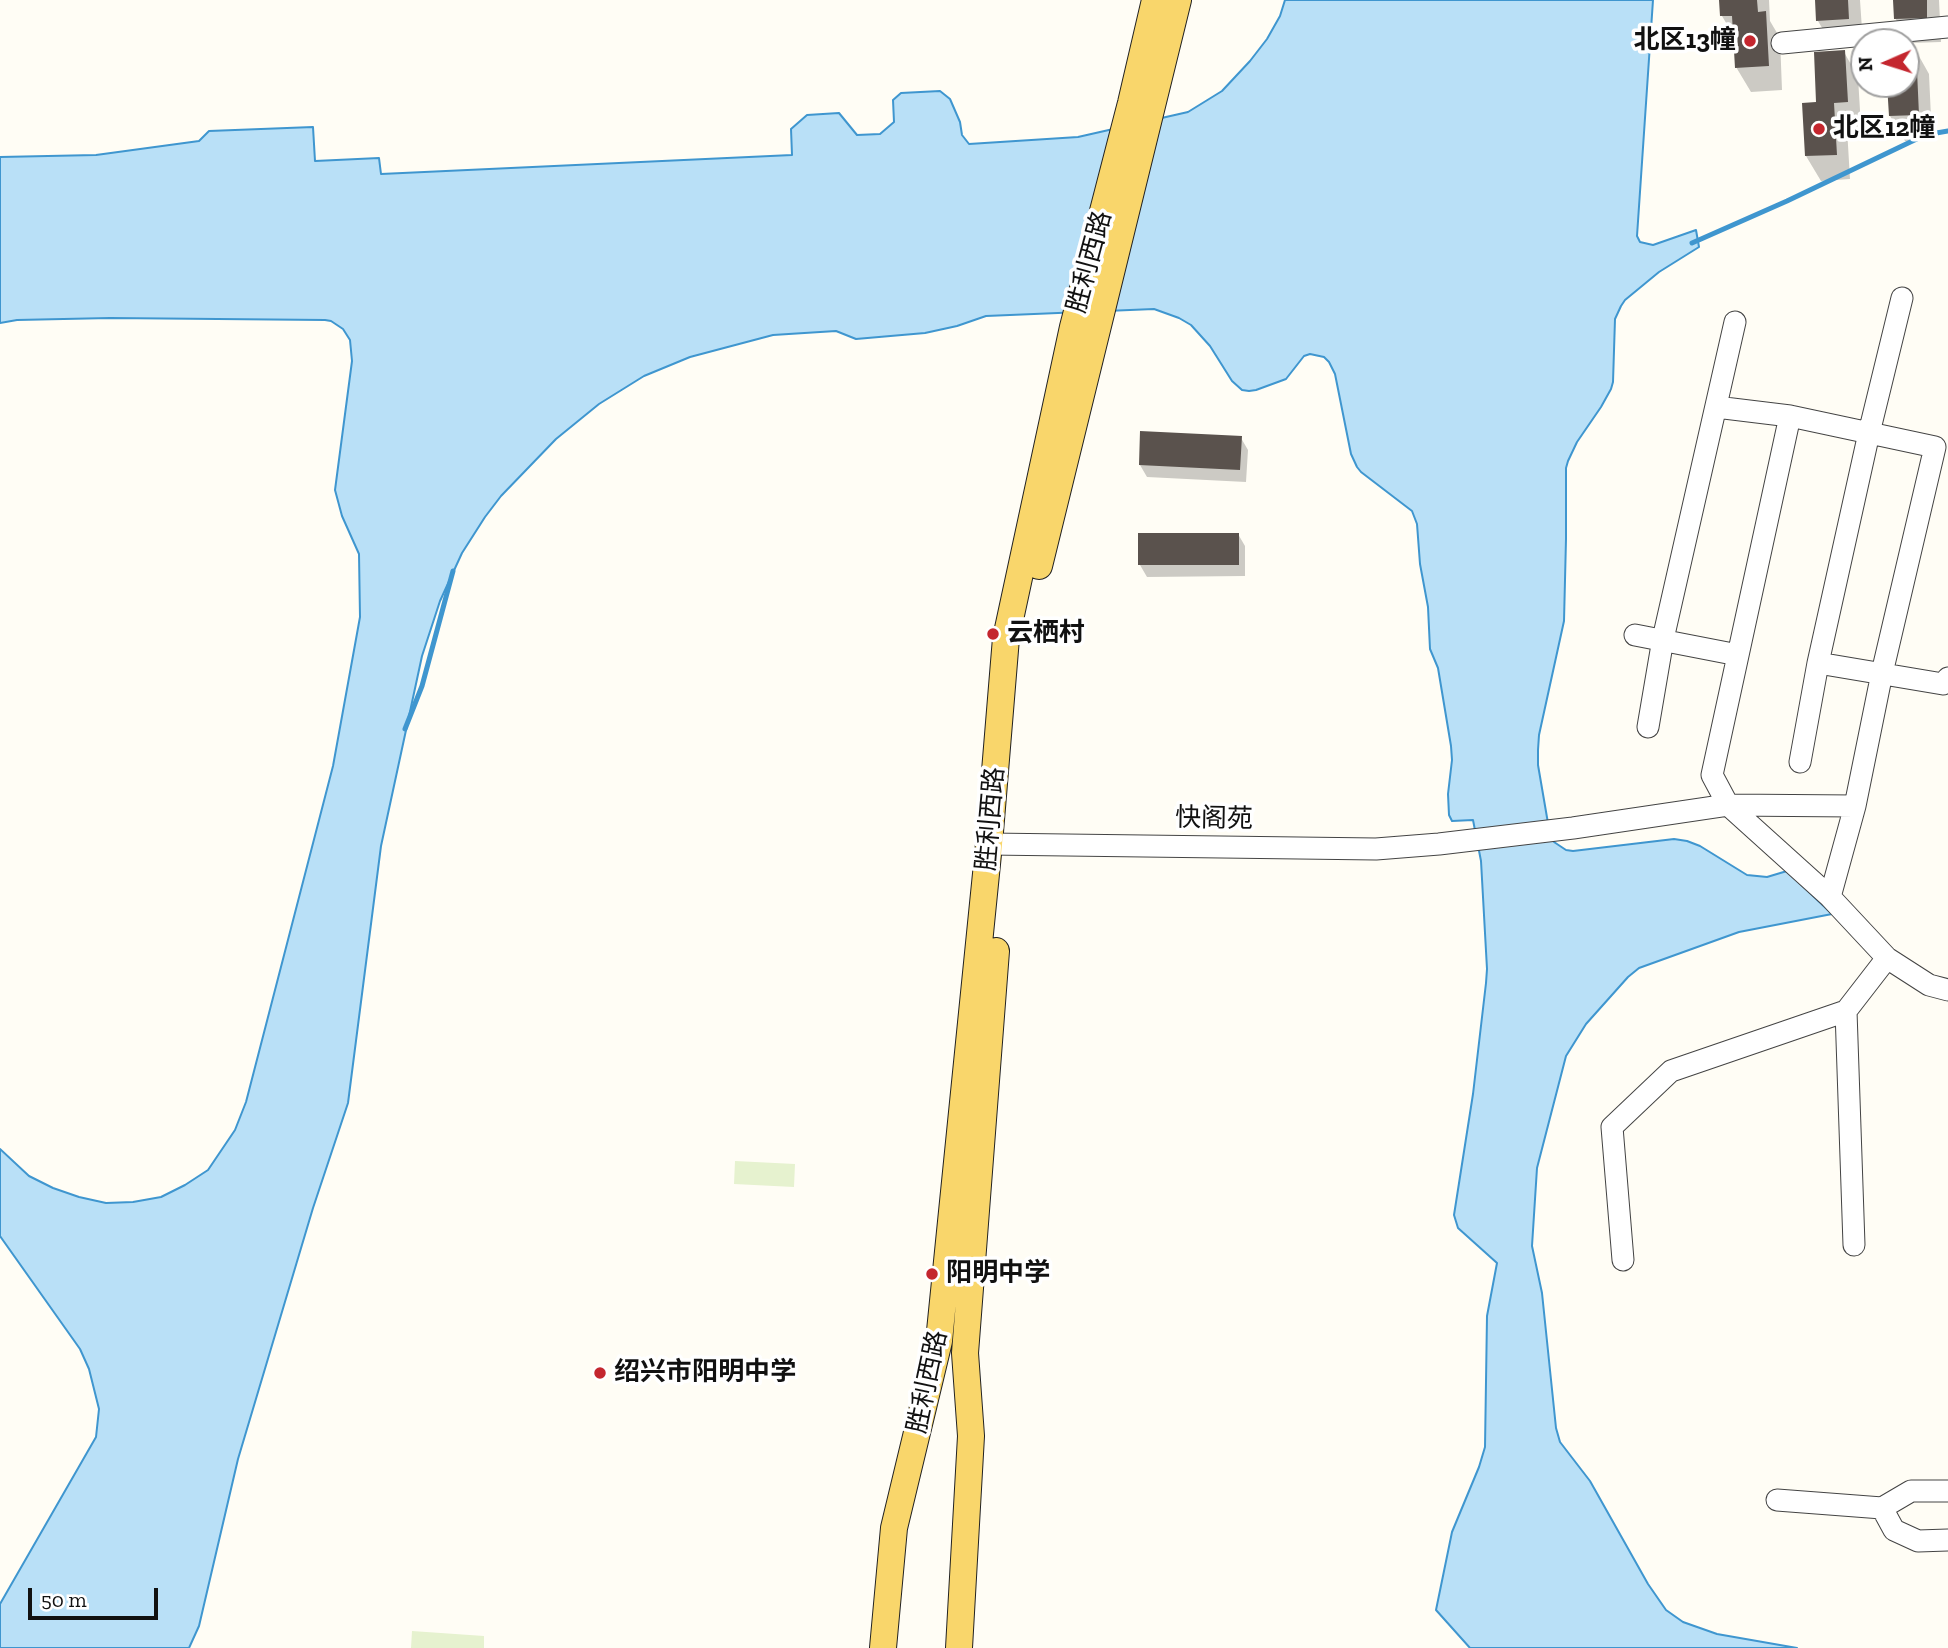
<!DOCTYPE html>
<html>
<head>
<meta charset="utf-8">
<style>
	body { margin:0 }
	#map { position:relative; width:1948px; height:1648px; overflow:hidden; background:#fffdf5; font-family:"Zilla Slab",serif }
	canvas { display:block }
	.north { position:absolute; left:1850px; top:28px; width:70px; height:70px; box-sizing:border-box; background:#fff; border:2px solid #a0a0a0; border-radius:50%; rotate:267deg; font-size:19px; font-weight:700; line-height:28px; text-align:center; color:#111 }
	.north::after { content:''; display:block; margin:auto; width:24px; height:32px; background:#c4262e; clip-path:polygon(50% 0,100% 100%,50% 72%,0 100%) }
	.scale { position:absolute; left:28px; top:1588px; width:130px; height:32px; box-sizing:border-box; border:4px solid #111; border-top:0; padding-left:9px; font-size:21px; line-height:24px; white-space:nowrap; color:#111; -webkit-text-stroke:5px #fff; paint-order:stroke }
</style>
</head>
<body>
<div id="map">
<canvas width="1948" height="1648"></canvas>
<div class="north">N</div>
<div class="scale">50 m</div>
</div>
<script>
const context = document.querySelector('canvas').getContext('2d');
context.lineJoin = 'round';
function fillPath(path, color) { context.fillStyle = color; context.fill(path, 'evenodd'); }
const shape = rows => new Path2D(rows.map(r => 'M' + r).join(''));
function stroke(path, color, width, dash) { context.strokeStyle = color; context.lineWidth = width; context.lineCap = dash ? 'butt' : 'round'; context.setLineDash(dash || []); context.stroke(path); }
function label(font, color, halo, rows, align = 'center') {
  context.font = font + ' "Zilla Slab","Noto Sans SC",serif'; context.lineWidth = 7; context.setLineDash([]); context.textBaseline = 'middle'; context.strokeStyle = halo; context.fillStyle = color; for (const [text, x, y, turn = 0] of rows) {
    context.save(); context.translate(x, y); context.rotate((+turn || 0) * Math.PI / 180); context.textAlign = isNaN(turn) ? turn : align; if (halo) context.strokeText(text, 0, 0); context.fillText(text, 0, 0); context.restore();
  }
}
fillPath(shape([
	[735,1161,795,1164,794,1187,734,1184],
	[412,1631,484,1636,484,1648,411,1648]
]), '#e6f2cf');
const water = shape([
	[1285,0,1653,0,1637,236,1640,242,1653,245,1696,230,1699,247,1659,272,1625,300,1621,306,1615,319,1613,382,1611,389,1601,407,1577,442,1568,461,1566,468,1566,539,1564,621,1539,735,1538,750,1538,765,1549,829,1554,842,1566,850,1573,851,1674,839,1687,841,1700,846,1747,875,1767,877,1787,871,1832,914,1739,932,1639,968,1628,977,1586,1024,1566,1056,1537,1168,1532,1246,1542,1293,1556,1428,1560,1442,1590,1481,1648,1584,1666,1610,1683,1622,1717,1634,1797,1648,1470,1648,1436,1610,1452,1532,1479,1467,1485,1447,1487,1316,1497,1263,1458,1228,1454,1215,1473,1094,1486,983,1487,969,1481,861,1473,820,1452,821,1449,815,1448,794,1452,760,1451,746,1438,668,1430,649,1428,607,1420,564,1417,524,1412,511,1361,472,1357,467,1351,454,1335,374,1329,362,1324,357,1310,354,1304,356,1286,379,1256,390,1249,391,1242,390,1232,381,1210,346,1191,325,1179,318,1154,309,986,316,957,326,925,333,856,339,836,331,773,335,690,357,644,376,599,404,556,439,501,496,485,517,462,553,440,601,422,656,381,846,348,1103,313,1208,238,1459,199,1626,189,1648,0,1648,0,1604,96,1437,99,1409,89,1369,80,1349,0,1236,0,1149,29,1176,53,1188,79,1197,106,1203,133,1202,161,1197,185,1185,208,1170,235,1130,246,1102,333,766,360,617,359,554,342,516,335,490,352,361,350,340,343,329,331,321,325,320,110,318,17,320,0,323,0,157,96,155,199,141,209,131,313,127,315,161,379,158,381,174,792,155,791,129,807,115,839,113,857,135,880,134,894,122,893,100,901,93,940,91,950,99,960,122,962,135,969,144,1078,137,1188,112,1222,91,1250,61,1267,39,1280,16,1285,0]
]);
fillPath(water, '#b9e0f7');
stroke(water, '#3f96cf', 2);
fillPath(shape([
	[1721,0,1769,0,1770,21,1780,38,1782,90,1751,92,1736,67,1735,38,1722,16],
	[1817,0,1860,0,1863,44,1832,45,1818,21],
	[1895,0,1939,0,1941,42,1910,43,1895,18],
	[1915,49,1929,74,1932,139,1905,141,1890,116,1889,84,1906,84,1906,50],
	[1844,52,1858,77,1861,127,1847,128,1850,179,1821,181,1806,156,1818,104],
	[1241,438,1248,450,1246,482,1147,477,1140,465],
	[1238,534,1245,546,1245,576,1147,577,1140,565]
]), '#0003');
stroke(shape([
	[1692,243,1787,201,1925,135,1948,131],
	[405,729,422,686,453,571]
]), '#3f96cf', 5);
fillPath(shape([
	[1719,0,1757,0,1758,12,1766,11,1769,66,1735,68,1732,16,1720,16],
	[1815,0,1848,0,1849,19,1816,21],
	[1893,0,1927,0,1927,18,1894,19],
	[1906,48,1916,48,1919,115,1889,116,1887,84,1906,84],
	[1845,50,1848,102,1834,103,1837,155,1805,156,1802,103,1816,102,1814,52],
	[1140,431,1242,436,1240,470,1139,465],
	[1138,533,1239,533,1239,565,1138,565]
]), '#5a524d');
const minor = shape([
	[1782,43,1948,27],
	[1716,407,1790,416],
	[1635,635,1738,655],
	[1818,663,1943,684,1948,678],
	[1648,727,1663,639,1735,322],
	[1800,762,1818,663,1869,433,1902,298],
	[989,844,1376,849,1439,844,1573,828,1728,805,1712,775,1790,416,1935,447,1882,673,1855,806],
	[1830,897,1855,806,1728,805,1830,897,1887,958],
	[1846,1011,1887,958,1929,985,1948,990],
	[1623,1260,1612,1127,1671,1071,1846,1011,1854,1245],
	[1777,1500,1882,1508,1911,1491,1948,1491],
	[1882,1508,1894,1530,1918,1541,1948,1540]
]);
const major = shape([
	[1039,566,1178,0],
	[883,1648,894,1528,939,1341,989,844,1006,638,1073,327,1131,103,1155,0],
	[959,1648,971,1436,965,1353,996,951]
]);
stroke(minor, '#444', 23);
stroke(major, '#222', 28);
stroke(minor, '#fff', 21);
stroke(major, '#f9d66b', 26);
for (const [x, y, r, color] of [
	[1750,41,7,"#c4262e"],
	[1819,129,7,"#c4262e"],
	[993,634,7,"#c4262e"],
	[932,1274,7,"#c4262e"],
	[600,1373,7,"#c4262e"]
]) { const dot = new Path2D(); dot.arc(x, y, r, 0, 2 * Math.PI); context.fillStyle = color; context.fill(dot); stroke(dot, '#fff', 2.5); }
label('bold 26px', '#111', '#fff', [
	["北区13幢",1736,41,"right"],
	["北区12幢",1833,129],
	["云栖村",1007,634],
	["阳明中学",946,1274],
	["绍兴市阳明中学",614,1373]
], 'left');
label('26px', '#111', '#fff', [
	["胜利西路",1090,262,-75],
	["胜利西路",991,819,-85],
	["快阁苑",1214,819,1],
	["胜利西路",928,1382,-78]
]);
</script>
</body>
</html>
